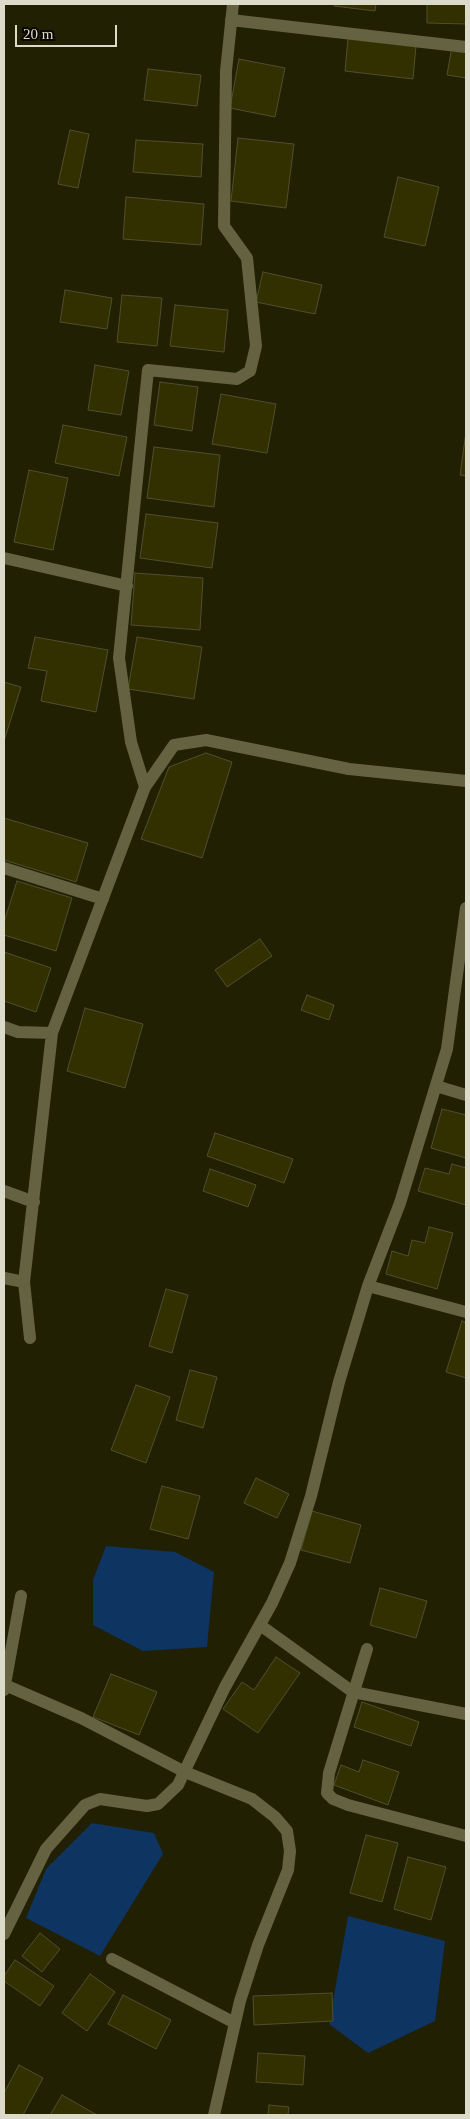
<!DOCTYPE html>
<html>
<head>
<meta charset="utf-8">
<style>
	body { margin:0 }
	#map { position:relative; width:470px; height:2119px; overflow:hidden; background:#212003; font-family:Georgia,serif }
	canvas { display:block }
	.frame { position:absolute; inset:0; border:5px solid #dcdbca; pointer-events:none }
	.scale { position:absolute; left:15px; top:25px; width:102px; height:22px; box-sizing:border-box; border:2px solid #dcdbca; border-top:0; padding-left:6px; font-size:15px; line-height:18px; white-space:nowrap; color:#dcdbca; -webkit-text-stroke:4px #0a0901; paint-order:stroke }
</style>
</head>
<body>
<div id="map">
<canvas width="470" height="2119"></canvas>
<div class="frame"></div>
<div class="scale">20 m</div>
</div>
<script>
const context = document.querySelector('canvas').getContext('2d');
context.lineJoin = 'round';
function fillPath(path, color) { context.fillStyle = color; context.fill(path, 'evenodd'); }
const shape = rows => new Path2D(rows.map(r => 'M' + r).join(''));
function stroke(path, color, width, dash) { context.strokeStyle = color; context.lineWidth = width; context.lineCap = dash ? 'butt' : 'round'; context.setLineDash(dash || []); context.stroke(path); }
fillPath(shape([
	[106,1546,175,1552,214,1572,207,1647,143,1651,93,1625,93,1580],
	[92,1823,154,1833,163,1854,100,1956,26,1918,46,1869],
	[348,1916,445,1941,435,2021,368,2053,329,2024]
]), '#0e3461');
const building = shape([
	[335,4,376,4,375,11,334,6,335,4],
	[427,4,466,4,466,24,427,23,427,4],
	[348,38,416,46,413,79,345,71,348,38],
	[452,46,466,48,466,78,447,75,452,46],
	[239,59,285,68,275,117,230,108,239,59],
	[148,69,201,75,197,106,144,100,148,69],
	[70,130,89,134,78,188,58,184,70,130],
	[238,138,294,144,286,208,231,201,238,138],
	[136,140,203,144,201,177,133,172,136,140],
	[398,177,439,187,425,246,384,237,398,177],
	[126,197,204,204,201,245,123,239,126,197],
	[263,272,322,285,315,314,256,302,263,272],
	[65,290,112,298,107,329,60,322,65,290],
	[122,295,162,298,157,346,117,342,122,295],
	[175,305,228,310,224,352,170,346,175,305],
	[95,365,129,371,121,415,88,410,95,365],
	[160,382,198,387,192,431,154,425,160,382],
	[221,394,276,404,267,453,212,444,221,394],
	[63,425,127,437,119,476,55,463,63,425],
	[466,432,466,476,460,475,466,432],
	[154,447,220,455,214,507,147,498,154,447],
	[29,470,68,478,53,550,14,542,29,470],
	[146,514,218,523,212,568,140,558,146,514],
	[135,573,203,578,200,630,131,625,135,573],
	[35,637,108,650,96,712,41,701,47,671,28,668,35,637],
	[137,637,202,647,194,699,128,689,137,637],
	[4,682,21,687,4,741,4,682],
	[206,753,232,762,202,858,141,839,169,767,206,753],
	[4,818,88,843,76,882,4,860,4,818],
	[17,881,72,898,56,951,4,935,4,922,17,881],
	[260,939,272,956,227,987,215,970,260,939],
	[4,952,51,968,36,1012,4,1001,4,952],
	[307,995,334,1005,329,1020,301,1010,307,995],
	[85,1008,143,1024,125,1088,67,1071,85,1008],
	[442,1109,466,1115,466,1158,431,1148,442,1109],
	[215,1133,293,1159,284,1183,207,1156,215,1133],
	[452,1164,466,1168,466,1205,418,1191,425,1168,449,1174,452,1164],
	[210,1169,256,1185,248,1207,203,1191,210,1169],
	[429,1227,453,1233,437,1289,386,1274,392,1251,408,1256,412,1240,425,1243,429,1227],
	[166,1289,188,1295,172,1353,149,1346,166,1289],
	[462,1321,466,1323,466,1378,446,1372,462,1321],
	[190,1370,217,1377,203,1428,176,1420,190,1370],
	[136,1385,170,1397,146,1463,111,1450,136,1385],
	[256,1478,289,1494,277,1518,244,1503,256,1478],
	[162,1486,200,1496,188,1539,150,1529,162,1486],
	[312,1511,361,1525,350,1563,301,1550,312,1511],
	[380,1588,427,1601,416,1638,370,1625,380,1588],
	[276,1657,300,1673,258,1733,223,1709,242,1682,254,1690,276,1657],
	[111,1674,157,1692,139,1735,93,1717,111,1674],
	[362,1702,419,1722,411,1746,354,1727,362,1702],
	[363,1760,399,1772,388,1805,334,1785,341,1765,359,1772,363,1760],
	[366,1835,398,1843,382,1902,350,1893,366,1835],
	[408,1857,446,1867,431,1920,394,1909,408,1857],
	[40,1933,60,1949,42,1972,22,1956,40,1933],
	[15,1960,54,1986,40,2006,4,1981,4,1976,15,1960],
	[90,1974,115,1992,87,2031,62,2013,90,1974],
	[332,1993,333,2021,254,2025,253,1996,332,1993],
	[123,1995,171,2020,156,2049,108,2024,123,1995],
	[258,2053,305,2056,303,2085,256,2082,258,2053],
	[19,2065,43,2078,23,2115,4,2115,4,2093,19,2065],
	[62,2095,97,2115,50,2115,62,2095],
	[269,2105,289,2107,288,2115,268,2115,269,2105]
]);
fillPath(building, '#333000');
stroke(building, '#504e30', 1);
stroke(shape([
	[231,20,466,47],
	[4,558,127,586],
	[145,787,131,742,119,658,148,370,237,379,250,371,256,346,247,258,224,226,226,71,233,4],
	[4,868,103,899],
	[4,1027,18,1032,52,1033,145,787,174,745,206,740,349,769,466,781],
	[436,1086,466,1095],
	[4,1191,34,1202],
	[4,1278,24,1282],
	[368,1286,466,1312],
	[30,1338,24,1282,52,1033],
	[260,1625,353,1692,466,1714],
	[367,1649,329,1773,327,1793,333,1799,348,1805,466,1836],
	[5,1685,81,1718,185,1772,252,1799,275,1817,287,1831,290,1851,288,1870,258,1945,240,2001,214,2115],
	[4,1690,21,1596],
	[4,1934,46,1849,85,1805,100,1799,147,1806,158,1804,178,1785,225,1687,272,1603,290,1563,311,1496,339,1382,368,1286,400,1203,447,1049,466,908],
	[112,1959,235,2023]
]), '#646240', 12);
</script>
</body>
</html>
